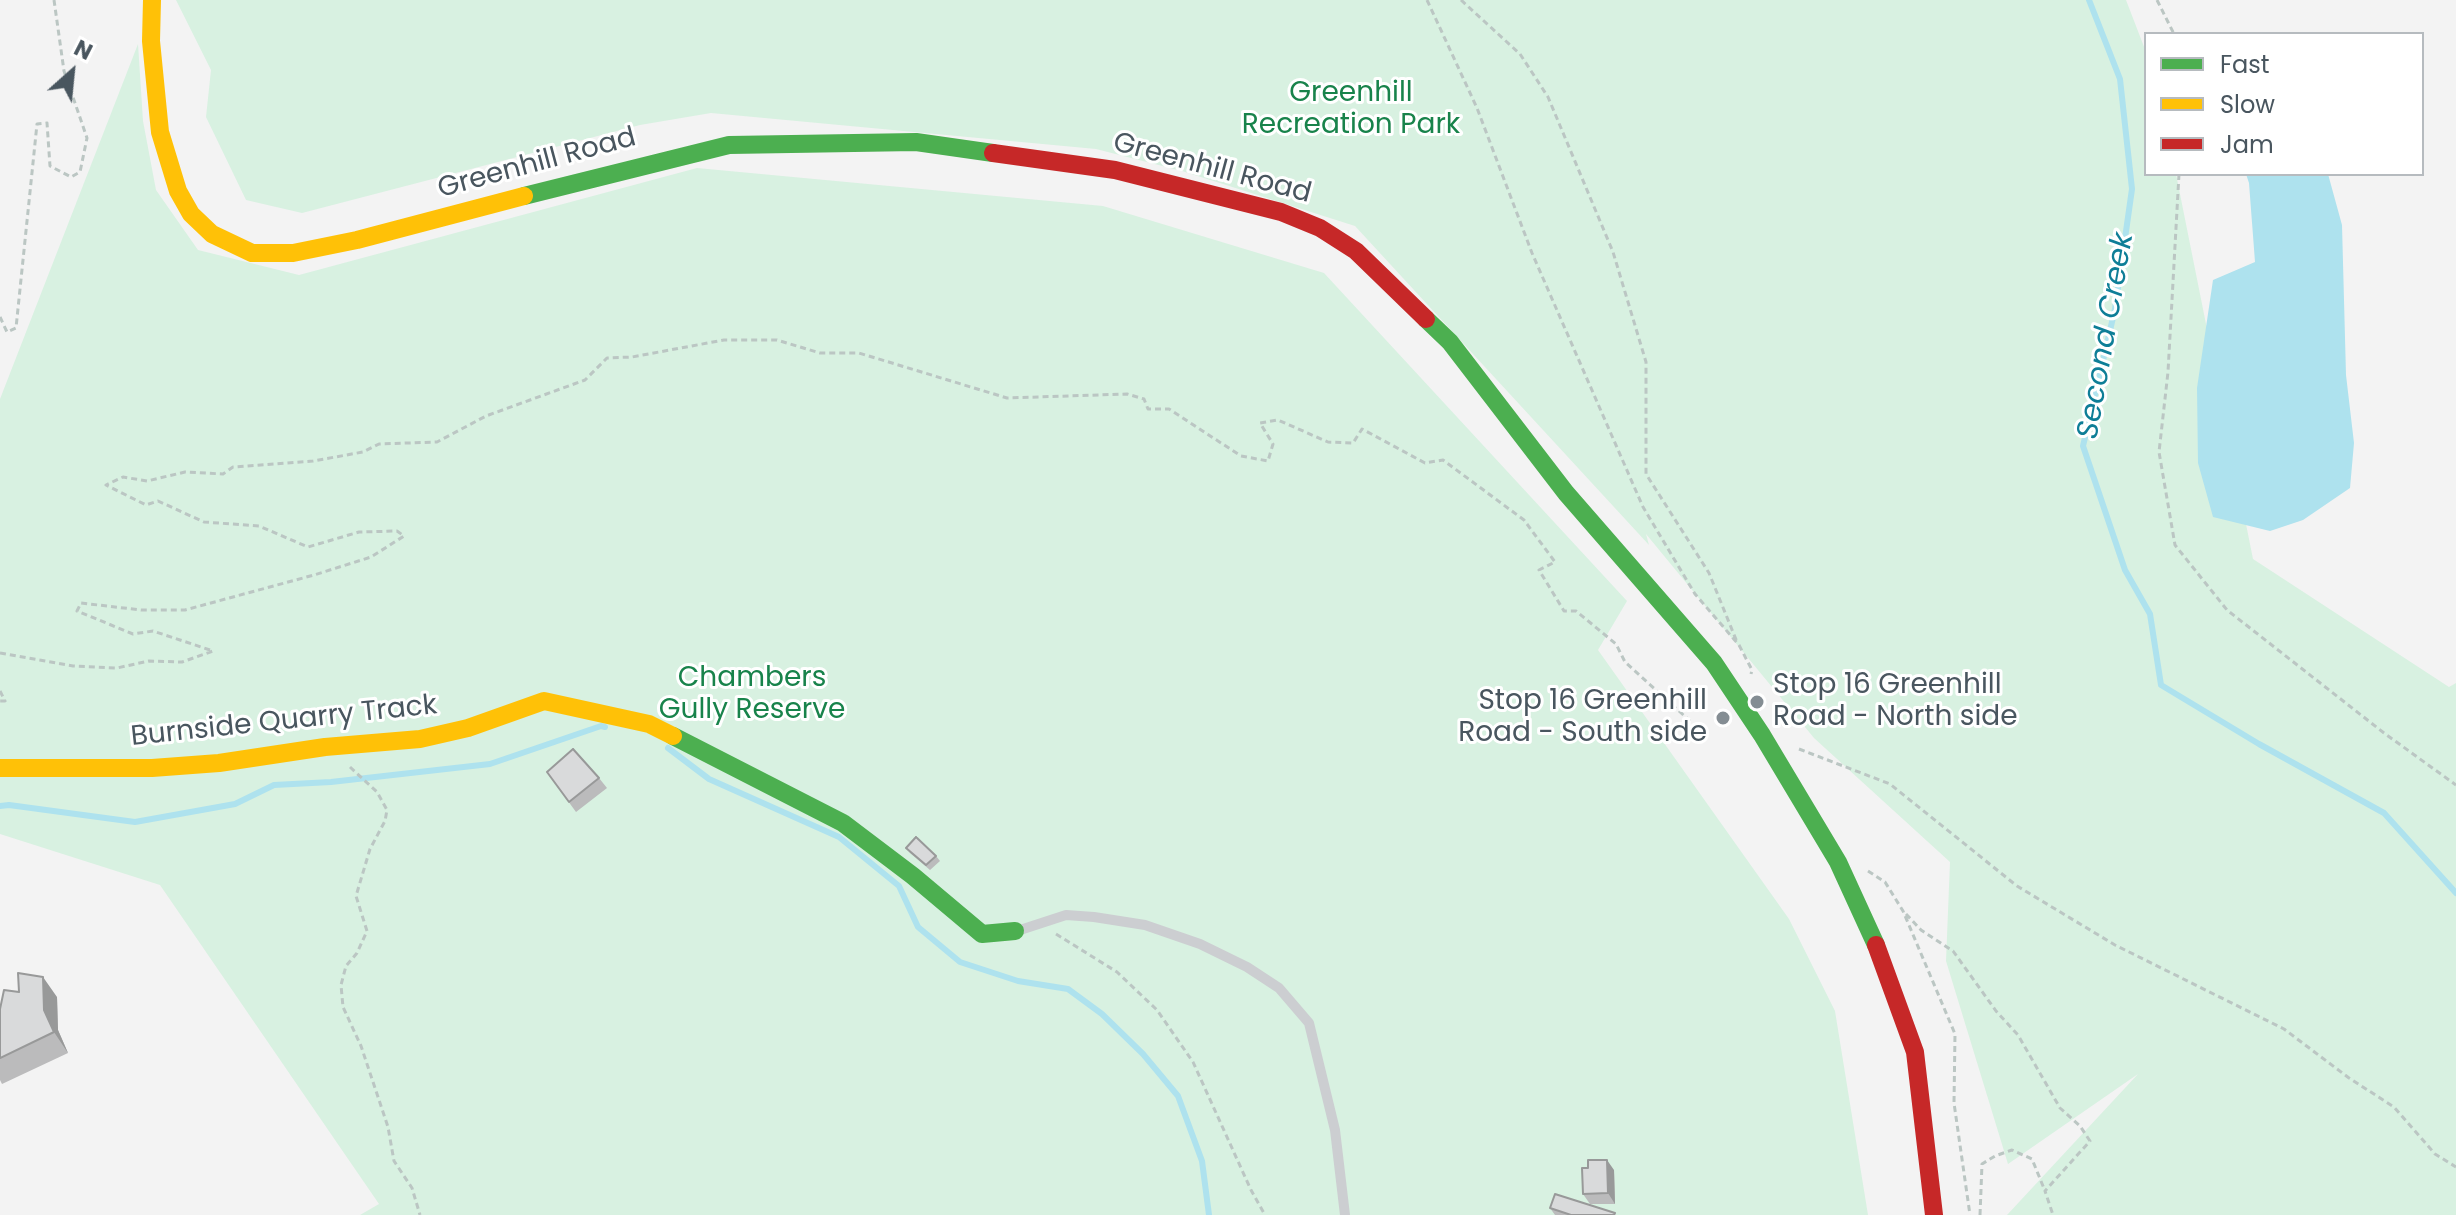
<!DOCTYPE html>
<html>
<head>
<meta charset="utf-8">
<style>
	body { margin:0 }
	#map { position:relative; width:2456px; height:1215px; overflow:hidden; background:#f3f3f3; font-family:Poppins,sans-serif }
	canvas { display:block }
	.legend { position:absolute; left:2144px; top:32px; width:280px; height:144px; box-sizing:border-box; background:#fff; border:2px solid #b6bbbf; margin:0; padding:10px 14px; list-style:none; font-size:24px; color:#49565f }
	.legend li { display:flex; align-items:center; gap:16px; height:40px }
	.legend b { width:40px; border:2px solid #b6bbbf }
	.north { position:absolute; left:32px; top:32px; width:80px; height:80px; -webkit-text-stroke:6px #fff; paint-order:stroke; rotate:27deg; font-size:22px; font-weight:700; line-height:32px; text-align:center; color:#49565f }
	.north::after { content:''; display:block; margin:auto; width:28px; height:36px; background:#49565f; clip-path:polygon(50% 0,100% 100%,50% 72%,0 100%) }
</style>
</head>
<body>
<div id="map">
<canvas width="2456" height="1215"></canvas>
<ul class="legend">
<li><b style="height:10px;background:#4caf50"></b>Fast</li>
<li><b style="height:10px;background:#ffc107"></b>Slow</li>
<li><b style="height:10px;background:#c62828"></b>Jam</li>
</ul>
<div class="north">N</div>
</div>
<script>
const context = document.querySelector('canvas').getContext('2d');
context.lineJoin = 'round';
function fillPath(path, color) { context.fillStyle = color; context.fill(path, 'evenodd'); }
const shape = rows => new Path2D(rows.map(r => 'M' + r).join(''));
function stroke(path, color, width, dash) { context.strokeStyle = color; context.lineWidth = width; context.lineCap = dash ? 'butt' : 'round'; context.setLineDash(dash || []); context.stroke(path); }
function label(font, color, halo, rows, align = 'center') {
  context.font = font + ' Poppins,sans-serif'; context.lineWidth = 6; context.setLineDash([]); context.textBaseline = 'middle'; context.strokeStyle = halo; context.fillStyle = color; for (const [text, x, y, turn = 0] of rows) {
    context.save(); context.translate(x, y); context.rotate((+turn || 0) * Math.PI / 180); context.textAlign = isNaN(turn) ? turn : align; if (halo) context.strokeText(text, 0, 0); context.fillText(text, 0, 0); context.restore();
  }
}
fillPath(shape([
	[176,0,2126,0,2146,52,2146,174,2176,174,2253,559,2449,687,2456,683,2456,1215,2007,1215,2138,1074,2008,1164,1946,961,1950,862,1814,738,1646,534,1649,545,1355,226,1182,171,1096,149,711,113,640,125,302,213,246,200,206,117,211,70],
	[138,44,143,121,156,190,198,250,299,275,697,168,1103,206,1324,273,1627,601,1598,650,1789,919,1835,1011,1868,1215,360,1215,379,1204,160,885,0,834,0,399]
]), '#d8f1e1');
fillPath(shape([
	[2246,174,2328,174,2342,225,2346,375,2354,443,2350,488,2303,520,2270,531,2213,517,2198,463,2197,388,2213,280,2255,262,2249,183]
]), '#aee2ee');
stroke(shape([
	[2089,0,2120,79,2132,189,2115,309,2083,446,2125,570,2150,614,2161,685,2259,744,2384,813,2456,893],
	[668,748,709,779,839,837,899,886,918,927,960,962,1018,981,1068,989,1102,1014,1143,1054,1178,1096,1202,1161,1209,1215],
	[0,806,9,805,135,822,235,804,274,785,331,782,490,764,601,726,605,727]
]), '#aee2ee', 6);
stroke(shape([
	[1427,0,1477,108,1532,253,1643,507,1695,594,1739,645,1752,670,1751,674],
	[1461,0,1520,54,1548,97,1613,252,1646,362,1646,474,1709,573,1737,642],
	[2157,0,2174,34],
	[2179,174,2168,372,2159,452,2175,545,2227,610,2384,733,2456,785],
	[0,317,7,332,16,328,37,124,47,123,50,166,71,177,80,172,87,138,64,71,54,0],
	[0,653,73,666,117,668,149,661,182,662,213,651,153,631,133,634,77,611,81,603,141,610,185,610,314,575,371,557,404,536,397,531,359,532,308,547,259,526,204,522,158,501,146,505,106,485,123,477,147,481,185,472,223,474,233,467,313,461,363,452,379,444,437,442,486,416,585,380,607,358,632,357,724,340,777,340,820,353,859,353,1007,398,1127,394,1144,399,1148,409,1169,409,1241,456,1268,461,1273,444,1260,423,1278,420,1328,442,1353,443,1362,429,1425,463,1443,460,1524,520,1555,562,1539,570,1564,611,1576,611,1616,644,1625,662,1690,721],
	[0,691,5,701,0,701],
	[1799,749,1890,784,2017,886,2115,945,2284,1029,2349,1078,2394,1107,2435,1154,2456,1167],
	[350,767,377,792,387,810,385,821,370,849,356,896,367,931,357,953,346,966,341,985,343,1007,361,1046,388,1127,394,1161,412,1188,420,1215],
	[1868,871,1885,882,1903,911,1955,1034,1954,1103,1970,1215],
	[1906,914,1921,930,1953,951,1996,1011,2018,1035,2060,1108,2080,1126,2090,1141,2045,1191,2053,1215],
	[1056,934,1117,972,1157,1010,1193,1062,1251,1190,1265,1215],
	[1980,1215,1982,1164,1995,1156,2012,1150,2032,1159,2045,1191]
]), '#bbc6c3', 3, [6, 4]);
stroke(shape([
	[1017,931,1066,915,1094,917,1145,925,1200,944,1247,967,1279,988,1309,1023,1335,1130,1345,1215]
]), '#ccced1', 10);
stroke(shape([
	[524,196,729,145,916,142,993,153],
	[1426,319,1450,342,1566,493,1714,663,1762,735,1838,862,1876,945],
	[673,736,843,823,913,876,982,934,1015,931]
]), '#4caf50', 18);
stroke(shape([
	[152,0,151,41,160,132,178,191,191,214,212,234,252,253,293,253,357,240,524,196],
	[0,768,152,768,219,763,325,747,420,739,468,728,544,701,649,724,673,736]
]), '#ffc107', 18);
stroke(shape([
	[993,153,1115,170,1281,212,1320,228,1356,251,1426,319],
	[1876,945,1915,1052,1934,1215]
]), '#c62828', 18);
fillPath(shape([
	[547,772,599,778,607,788,576,812],
	[906,848,936,856,940,861,930,870,910,853],
	[57,997,58,1030,68,1053,2,1084,0,1080,0,1009],
	[1614,1170,1615,1204,1590,1204,1583,1194],
	[1550,1208,1616,1215,1555,1215]
]), '#bbbbbc');
fillPath(shape([
	[43,977,57,997,58,1030,68,1053,54,1032,44,1010],
	[1607,1160,1614,1170,1615,1204,1608,1193]
]), '#989999');
const building = shape([
	[573,749,599,778,569,802,547,772,573,749],
	[916,837,936,856,926,865,906,848,916,837],
	[18,973,43,977,44,1010,54,1032,0,1058,0,1009,4,990,19,992,18,973],
	[1588,1160,1607,1160,1608,1193,1583,1194,1582,1168,1588,1168,1588,1160],
	[1555,1194,1615,1213,1614,1215,1571,1215,1550,1208,1555,1194]
]);
fillPath(building, '#d9dadb');
stroke(building, '#989999', 2);
for (const [x, y, r, color] of [
	[1757,702,8,"#848d93"],
	[1723,718,8,"#848d93"]
]) { const dot = new Path2D(); dot.arc(x, y, r, 0, 2 * Math.PI); context.fillStyle = color; context.fill(dot); stroke(dot, '#fff', 3); }
label('28px', '#18834b', '#fff', [
	["Greenhill",1351,94],
	["Recreation Park",1351,126],
	["Chambers",752,679],
	["Gully Reserve",752,711]
]);
label('28px', '#49565f', '#fff', [
	["Greenhill Road",537,164,-15],
	["Greenhill Road",1212,169,15],
	["Burnside Quarry Track",284,722,-6]
]);
label('28px', '#49565f', '#fff', [
	["Stop 16 Greenhill",1773,686],
	["Road - North side",1773,718],
	["Stop 16 Greenhill",1707,702,"right"],
	["Road - South side",1707,734,"right"]
], 'left');
label('italic 30px', '#0e7e97', '#fff', [
	["Second Creek",2107,336,-80]
]);
</script>
</body>
</html>
